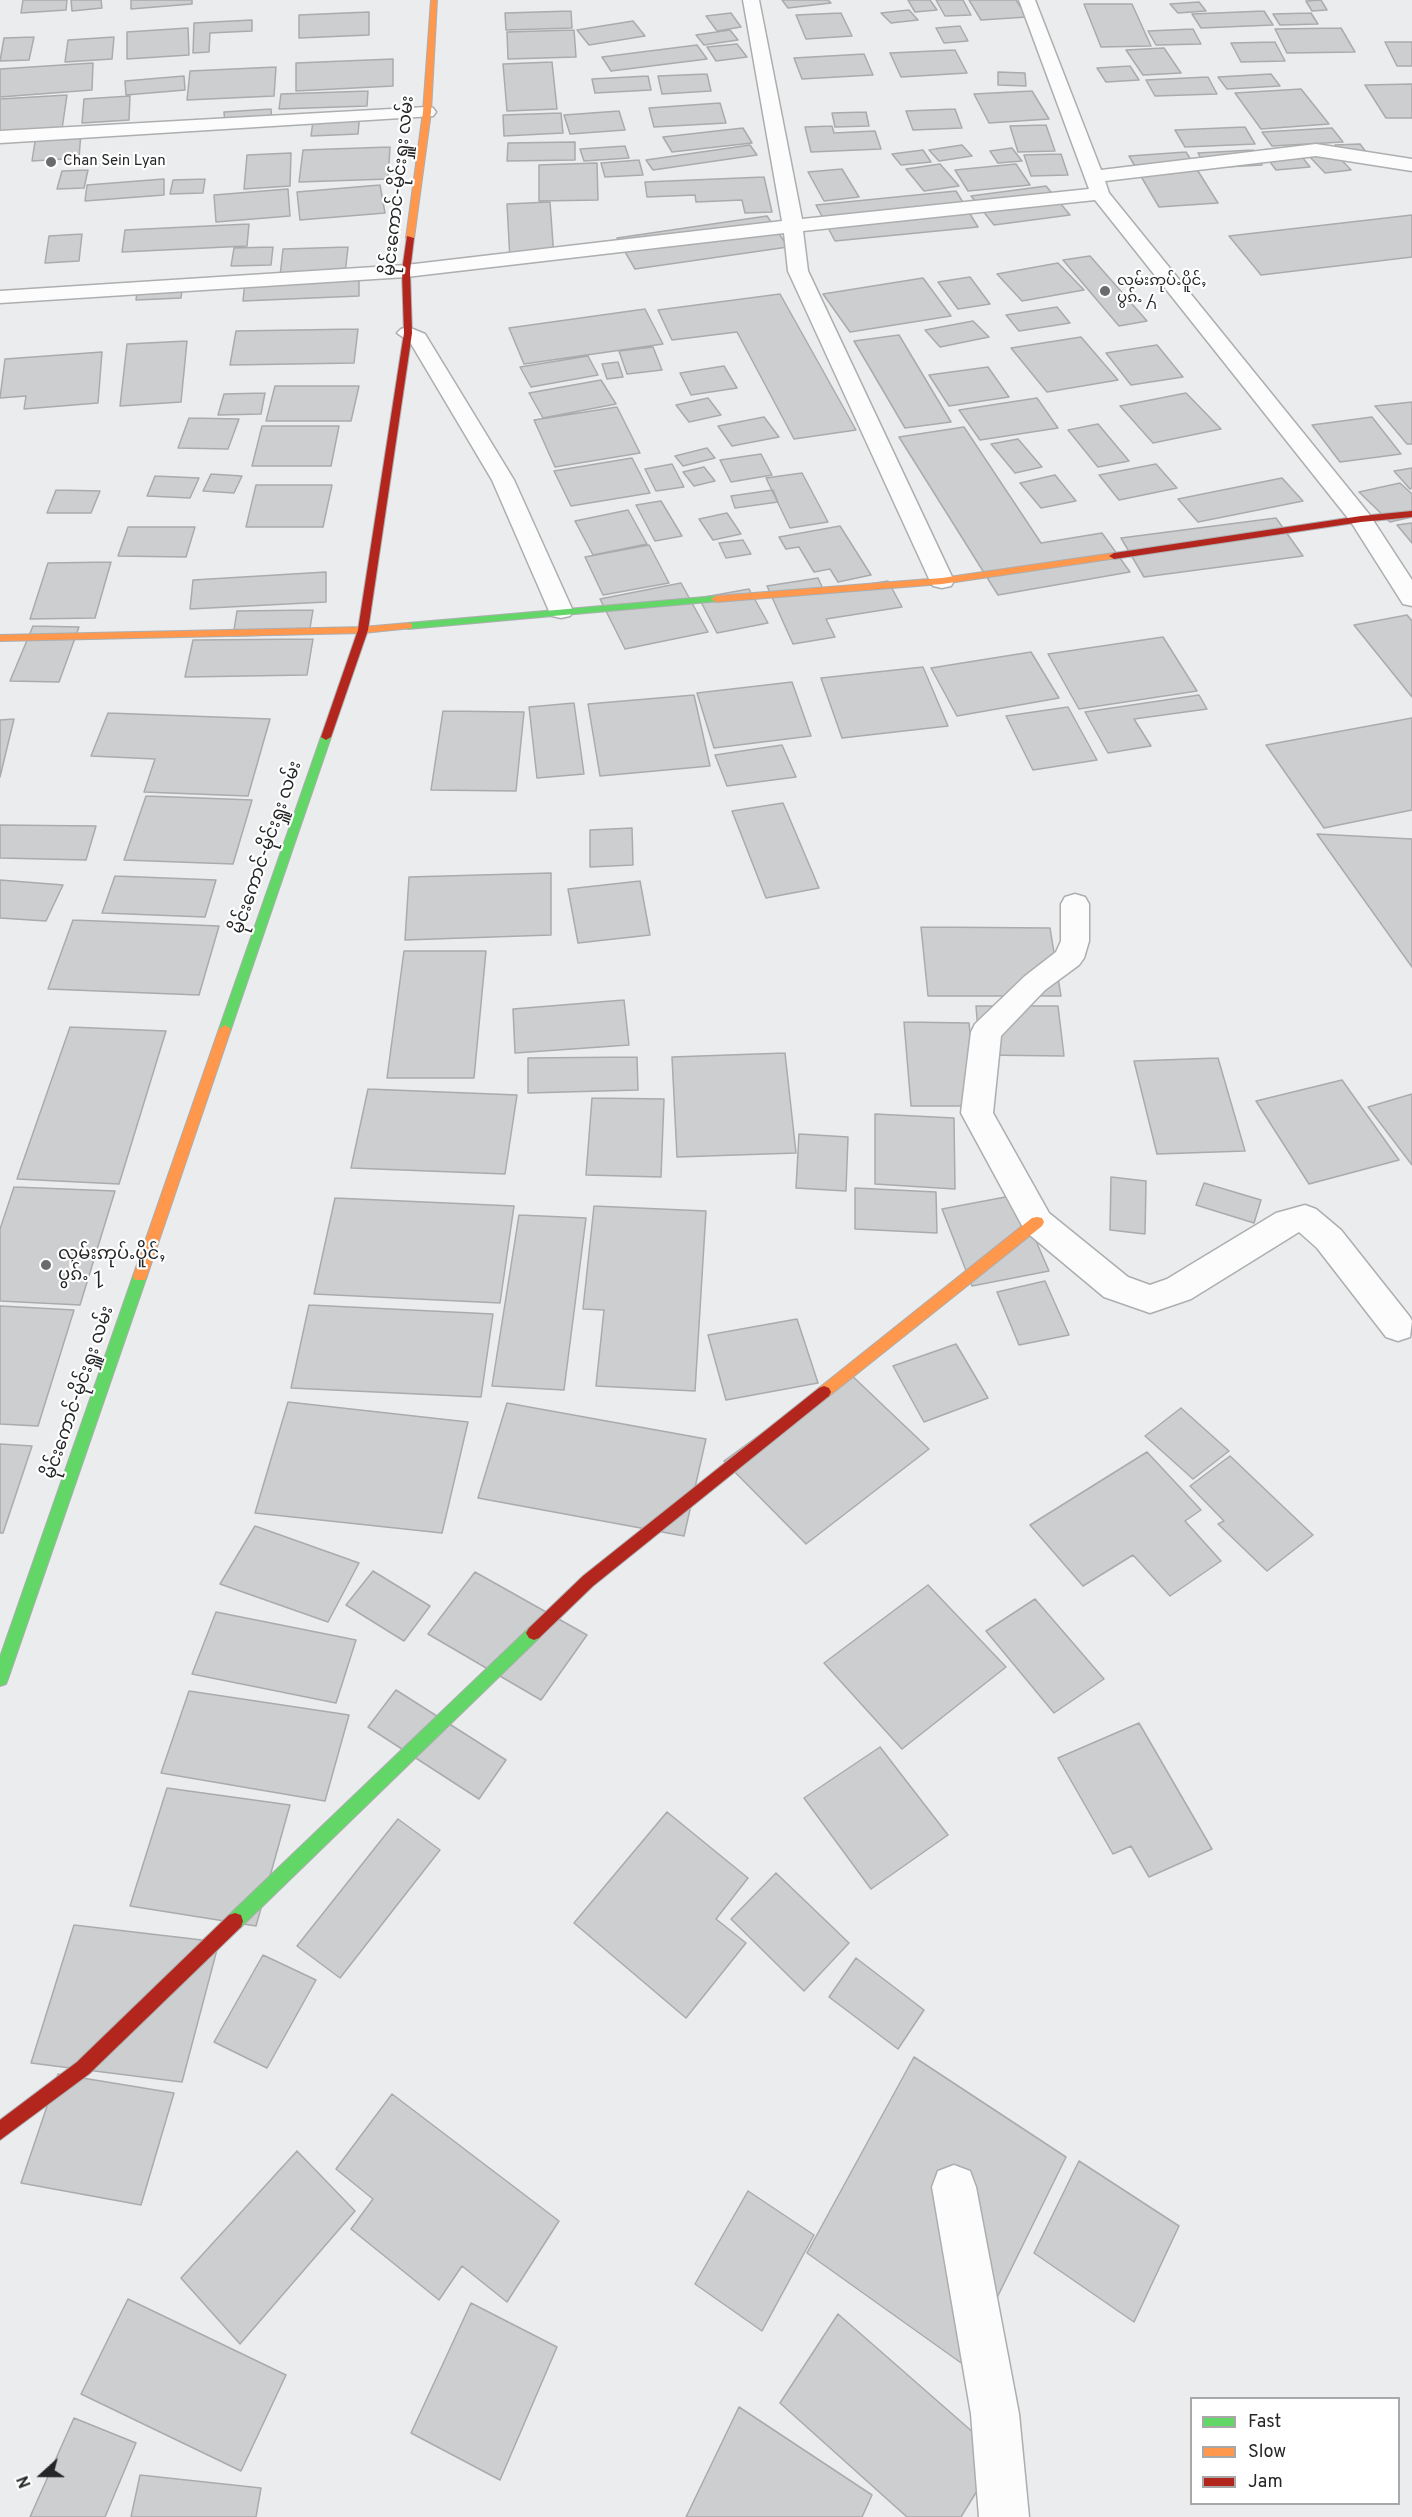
<!DOCTYPE html>
<html>
<head>
<meta charset="utf-8">
<style>
	body { margin:0 }
	#map { position:relative; width:1412px; height:2517px; overflow:hidden; background:#eaecee; font-family:Overpass,sans-serif }
	canvas { display:block }
	.legend { position:absolute; left:1190px; top:2397px; width:210px; height:108px; box-sizing:border-box; background:#fff; border:2px solid #a8a8a9; margin:0; padding:8px 10px; list-style:none; font-size:18px; color:#252627 }
	.legend li { display:flex; align-items:center; gap:12px; height:30px }
	.legend b { width:30px; border:2px solid #a8a8a9 }
	.north { position:absolute; left:12px; top:2445px; width:60px; height:60px; -webkit-text-stroke:4px #fff; paint-order:stroke; rotate:249deg; font-size:16px; font-weight:700; line-height:24px; text-align:center; color:#252627 }
	.north::after { content:''; display:block; margin:auto; width:21px; height:27px; background:#252627; clip-path:polygon(50% 0,100% 100%,50% 72%,0 100%) }
</style>
</head>
<body>
<div id="map">
<canvas width="1412" height="2517"></canvas>
<ul class="legend">
<li><b style="height:8px;background:#63d668"></b>Fast</li>
<li><b style="height:8px;background:#ff974d"></b>Slow</li>
<li><b style="height:8px;background:#b3261e"></b>Jam</li>
</ul>
<div class="north">N</div>
</div>
<script>
const context = document.querySelector('canvas').getContext('2d');
context.lineJoin = 'round';
function fillPath(path, color) { context.fillStyle = color; context.fill(path, 'evenodd'); }
const shape = rows => new Path2D(rows.map(r => 'M' + r).join(''));
function stroke(path, color, width, dash) { context.strokeStyle = color; context.lineWidth = width; context.lineCap = dash ? 'butt' : 'round'; context.setLineDash(dash || []); context.stroke(path); }
function label(font, color, halo, rows, align = 'center') {
  context.font = font + ' Overpass,"Noto Sans Myanmar",sans-serif'; context.lineWidth = 4.5; context.setLineDash([]); context.textBaseline = 'middle'; context.strokeStyle = halo; context.fillStyle = color; for (const [text, x, y, turn = 0] of rows) {
    context.save(); context.translate(x, y); context.rotate((+turn || 0) * Math.PI / 180); context.textAlign = isNaN(turn) ? turn : align; if (halo) context.strokeText(text, 0, 0); context.fillText(text, 0, 0); context.restore();
  }
}
const building = shape([
	[23,0,67,0,66,10,21,13,23,0],
	[71,0,101,0,102,8,72,11,71,0],
	[131,0,192,0,192,4,131,9,131,0],
	[782,0,828,0,831,3,788,8,782,0],
	[908,0,930,0,937,10,915,12,908,0],
	[936,0,963,0,971,15,945,16,936,0],
	[969,0,1016,0,1027,17,981,20,969,0],
	[1321,0,1327,10,1312,11,1306,1,1321,0],
	[1199,2,1206,11,1178,13,1170,4,1199,2],
	[1084,4,1132,4,1151,46,1101,47,1084,4],
	[909,10,918,20,891,23,881,13,909,10],
	[571,11,572,28,506,30,505,13,571,11],
	[1264,11,1273,25,1201,28,1192,14,1264,11],
	[369,12,369,35,299,38,299,15,369,12],
	[731,13,741,27,717,31,706,16,731,13],
	[841,13,852,36,806,39,796,15,841,13],
	[1311,13,1318,24,1280,25,1273,14,1311,13],
	[252,20,252,31,210,33,209,52,193,53,194,23,252,20],
	[633,21,645,36,589,45,577,30,633,21],
	[960,26,968,41,944,43,936,28,960,26],
	[188,28,189,55,127,59,127,32,188,28],
	[1341,28,1355,52,1287,53,1275,29,1341,28],
	[1193,29,1201,44,1156,45,1148,31,1193,29],
	[574,30,576,57,508,59,507,32,574,30],
	[730,30,738,40,704,45,696,35,730,30],
	[34,37,29,60,0,61,4,38,34,37],
	[114,37,112,59,65,62,68,40,114,37],
	[1275,42,1285,61,1241,62,1231,43,1275,42],
	[1385,42,1412,42,1412,66,1397,66,1385,42],
	[737,44,747,57,716,61,707,47,737,44],
	[697,45,707,59,611,71,602,57,697,45],
	[1164,48,1181,73,1143,75,1126,50,1164,48],
	[955,50,967,73,901,77,890,53,955,50],
	[864,54,873,75,802,79,794,58,864,54],
	[393,59,393,86,296,91,296,63,393,59],
	[552,62,557,109,507,111,503,64,552,62],
	[93,63,92,90,0,97,0,69,93,63],
	[1130,66,1139,80,1106,82,1097,68,1130,66],
	[276,67,274,96,187,100,190,71,276,67],
	[998,72,1025,73,1026,86,998,85,998,72],
	[707,74,711,91,662,94,658,76,707,74],
	[1271,74,1280,86,1227,89,1218,77,1271,74],
	[184,76,185,90,126,95,125,81,184,76],
	[648,76,651,90,595,93,592,79,648,76],
	[1208,77,1217,94,1155,96,1146,80,1208,77],
	[1412,84,1412,118,1386,118,1365,85,1412,84],
	[1301,89,1329,124,1261,129,1235,93,1301,89],
	[368,91,367,106,279,109,281,94,368,91],
	[1032,91,1049,119,989,123,974,94,1032,91],
	[67,95,62,129,0,133,0,99,67,95],
	[130,96,129,120,82,123,84,99,130,96],
	[720,103,726,123,654,127,649,108,720,103],
	[271,109,272,122,225,125,224,112,271,109],
	[955,109,962,128,913,130,906,111,955,109],
	[619,111,625,130,570,134,564,115,619,111],
	[866,112,869,126,835,127,832,113,866,112],
	[360,113,358,134,311,136,314,114,360,113],
	[561,113,563,133,504,136,503,115,561,113],
	[1046,125,1055,151,1018,152,1010,126,1046,125],
	[832,126,834,133,875,131,881,149,811,152,805,127,832,126],
	[1245,127,1255,144,1185,147,1175,130,1245,127],
	[743,128,752,143,672,152,663,137,743,128],
	[1332,128,1343,142,1272,146,1262,132,1332,128],
	[81,132,79,158,32,161,36,135,81,132],
	[575,142,575,160,507,161,508,143,575,142],
	[1360,144,1372,160,1348,161,1335,145,1360,144],
	[750,145,757,155,653,170,646,160,750,145],
	[962,145,972,156,939,161,929,150,962,145],
	[625,146,629,158,584,161,580,149,625,146],
	[390,147,388,179,299,182,303,150,390,147],
	[1294,147,1310,167,1276,170,1261,150,1294,147],
	[1012,148,1022,161,998,163,990,151,1012,148],
	[923,150,931,162,901,165,892,154,923,150],
	[1253,150,1262,165,1206,168,1198,153,1253,150],
	[1186,152,1218,203,1159,207,1129,156,1186,152],
	[291,153,290,186,244,189,247,155,291,153],
	[1335,153,1351,170,1325,173,1309,156,1335,153],
	[1061,154,1068,175,1031,176,1024,155,1061,154],
	[639,160,643,175,605,177,601,163,639,160],
	[597,163,598,200,539,201,539,165,597,163],
	[940,164,959,186,924,191,906,169,940,164],
	[1016,164,1030,185,968,191,955,170,1016,164],
	[842,169,859,197,824,201,808,172,842,169],
	[88,170,84,188,57,189,62,171,88,170],
	[764,177,772,212,745,213,742,200,696,202,695,195,647,197,645,182,764,177],
	[164,179,164,195,85,201,87,185,164,179],
	[205,179,203,193,170,194,173,180,205,179],
	[380,185,385,213,300,220,297,192,380,185],
	[1046,186,1070,215,994,225,971,196,1046,186],
	[288,189,290,216,216,222,214,195,288,189],
	[956,191,978,227,835,241,816,205,956,191],
	[550,202,554,258,510,260,507,204,550,202],
	[1412,215,1412,257,1261,275,1229,236,1412,215],
	[767,216,788,247,635,269,617,238,767,216],
	[249,224,247,246,122,252,125,230,249,224],
	[82,234,79,261,45,263,49,236,82,234],
	[273,247,271,265,231,266,234,248,273,247],
	[348,247,345,274,280,276,283,249,348,247],
	[1090,256,1147,321,1119,326,1063,260,1090,256],
	[1058,263,1084,290,1022,301,997,274,1058,263],
	[359,276,359,296,243,301,245,281,359,276],
	[970,277,990,304,958,309,938,282,970,277],
	[923,278,951,316,850,332,823,294,923,278],
	[183,282,181,298,136,300,138,284,183,282],
	[780,294,856,430,794,439,737,332,672,340,658,310,780,294],
	[1057,307,1070,323,1019,331,1006,315,1057,307],
	[645,309,663,344,524,364,509,328,645,309],
	[973,321,989,337,940,347,925,330,973,321],
	[358,329,354,363,230,365,236,331,358,329],
	[899,335,951,422,905,428,854,341,899,335],
	[1081,337,1118,380,1047,392,1011,348,1081,337],
	[187,341,181,402,120,406,127,344,187,341],
	[1157,345,1183,377,1131,385,1106,353,1157,345],
	[653,347,662,370,627,374,619,351,653,347],
	[102,352,98,403,24,409,26,396,0,398,5,359,102,352],
	[588,356,598,375,531,387,520,367,588,356],
	[618,362,623,377,607,379,602,364,618,362],
	[724,366,737,388,691,395,680,373,724,366],
	[988,367,1009,397,949,406,929,375,988,367],
	[601,380,616,404,543,418,529,393,601,380],
	[275,386,359,386,351,421,266,421,275,386],
	[265,393,261,414,218,415,224,394,265,393],
	[1186,393,1221,429,1153,443,1120,406,1186,393],
	[708,398,721,415,689,422,676,405,708,398],
	[1037,398,1058,428,980,440,959,410,1037,398],
	[1412,402,1412,444,1407,444,1375,406,1412,402],
	[617,407,640,453,555,467,534,420,617,407],
	[764,417,779,437,732,446,718,426,764,417],
	[1372,417,1401,454,1340,462,1312,425,1372,417],
	[189,418,239,419,228,449,178,448,189,418],
	[1098,424,1129,461,1098,467,1068,430,1098,424],
	[262,426,339,426,331,466,252,466,262,426],
	[964,427,1041,543,1102,533,1130,572,998,595,899,437,964,427],
	[1018,439,1042,467,1015,473,991,444,1018,439],
	[707,448,715,458,683,466,675,456,707,448],
	[761,454,772,475,731,482,720,460,761,454],
	[632,458,650,493,571,506,554,471,632,458],
	[672,464,684,487,656,491,645,469,672,464],
	[1156,464,1177,488,1119,500,1099,475,1156,464],
	[704,467,715,481,694,486,683,472,704,467],
	[1412,468,1412,488,1410,489,1394,471,1412,468],
	[802,473,828,522,790,528,766,478,802,473],
	[211,474,242,476,234,493,203,491,211,474],
	[1055,475,1076,501,1041,508,1020,483,1055,475],
	[155,476,199,478,190,498,147,496,155,476],
	[1282,478,1303,501,1198,522,1178,499,1282,478],
	[1400,483,1412,494,1412,517,1390,522,1359,492,1400,483],
	[256,485,332,485,323,527,246,527,256,485],
	[56,490,100,491,91,513,47,513,56,490],
	[773,490,778,502,735,508,731,496,773,490],
	[661,501,682,536,655,541,636,505,661,501],
	[628,510,647,544,593,555,575,521,628,510],
	[727,513,741,534,713,540,699,519,727,513],
	[1276,518,1303,556,1144,577,1121,538,1276,518],
	[1412,523,1412,543,1397,525,1412,523],
	[840,526,871,575,838,582,830,569,814,572,799,547,786,549,779,537,840,526],
	[128,527,195,527,186,557,118,556,128,527],
	[743,540,751,554,726,558,719,543,743,540],
	[649,545,669,583,603,595,585,557,649,545],
	[111,562,95,618,30,619,48,563,111,562],
	[326,572,326,602,190,609,193,580,326,572],
	[818,578,824,591,888,581,902,607,826,619,835,637,793,644,767,586,818,578],
	[681,583,708,632,625,649,600,599,681,583],
	[749,589,768,623,717,633,699,598,749,589],
	[313,610,309,634,233,636,237,611,313,610],
	[1407,615,1412,621,1412,697,1354,625,1407,615],
	[33,626,79,627,59,682,10,681,33,626],
	[1163,637,1197,691,1079,709,1048,654,1163,637],
	[313,639,307,675,185,677,193,640,313,639],
	[1031,652,1059,698,957,716,931,668,1031,652],
	[923,667,948,726,842,738,821,678,923,667],
	[792,682,811,736,714,748,697,693,792,682],
	[694,695,710,766,600,776,588,704,694,695],
	[1199,695,1207,709,1134,719,1151,746,1108,753,1085,712,1199,695],
	[574,703,584,774,537,778,529,707,574,703],
	[1068,707,1097,760,1033,770,1006,716,1068,707],
	[443,711,524,712,516,791,431,790,443,711],
	[108,713,270,719,248,796,144,792,155,759,91,756,108,713],
	[1412,718,1412,810,1324,828,1266,745,1412,718],
	[14,719,0,777,0,720,14,719],
	[782,745,796,777,727,786,715,755,782,745],
	[146,796,252,800,233,864,124,860,146,796],
	[783,803,819,888,766,898,732,811,783,803],
	[0,825,96,826,86,860,0,858,0,825],
	[632,828,633,865,590,867,590,830,632,828],
	[1317,834,1412,839,1412,967,1317,834],
	[551,873,551,935,405,940,409,877,551,873],
	[115,876,216,880,205,917,102,913,115,876],
	[0,880,63,885,46,921,0,918,0,880],
	[640,881,650,935,578,943,568,889,640,881],
	[73,920,219,926,199,995,48,989,73,920],
	[921,927,1050,928,1061,996,928,996,921,927],
	[404,951,486,951,474,1078,387,1078,404,951],
	[624,1000,629,1045,515,1053,513,1009,624,1000],
	[976,1006,1058,1006,1064,1056,980,1055,976,1006],
	[904,1022,969,1023,977,1106,911,1106,904,1022],
	[70,1027,166,1031,119,1184,17,1179,70,1027],
	[785,1053,796,1153,677,1157,672,1057,785,1053],
	[637,1057,638,1090,528,1093,528,1058,637,1057],
	[1218,1058,1245,1151,1157,1154,1134,1061,1218,1058],
	[1342,1080,1399,1160,1309,1184,1256,1101,1342,1080],
	[368,1089,517,1095,505,1174,351,1168,368,1089],
	[1412,1094,1412,1165,1368,1107,1412,1094],
	[592,1098,664,1099,661,1177,586,1175,592,1098],
	[875,1114,954,1118,955,1189,875,1184,875,1114],
	[799,1134,848,1137,846,1191,796,1188,799,1134],
	[1111,1177,1146,1181,1145,1234,1110,1230,1111,1177],
	[1204,1183,1261,1200,1254,1223,1196,1205,1204,1183],
	[14,1187,115,1191,80,1305,0,1301,0,1229,14,1187],
	[855,1188,936,1192,937,1233,855,1229,855,1188],
	[1016,1195,1049,1271,972,1286,942,1209,1016,1195],
	[335,1198,514,1206,500,1303,314,1294,335,1198],
	[594,1206,706,1211,695,1391,596,1386,604,1310,583,1309,594,1206],
	[519,1215,586,1218,564,1390,492,1386,519,1215],
	[1045,1281,1069,1335,1019,1345,997,1292,1045,1281],
	[309,1305,493,1314,481,1397,291,1388,309,1305],
	[0,1306,74,1310,38,1426,0,1424,0,1306],
	[797,1319,818,1383,726,1400,708,1335,797,1319],
	[956,1344,988,1398,924,1422,893,1366,956,1344],
	[847,1371,929,1449,806,1544,724,1461,847,1371],
	[288,1402,468,1422,442,1533,255,1513,288,1402],
	[507,1403,706,1439,684,1536,478,1498,507,1403],
	[1181,1408,1229,1451,1193,1479,1145,1436,1181,1408],
	[0,1444,32,1446,3,1533,0,1533,0,1444],
	[1147,1452,1201,1510,1185,1521,1221,1561,1170,1596,1133,1555,1083,1586,1030,1525,1147,1452],
	[1230,1456,1313,1535,1267,1571,1218,1524,1224,1521,1190,1486,1230,1456],
	[255,1526,359,1563,328,1622,220,1584,255,1526],
	[373,1571,430,1606,404,1641,346,1605,373,1571],
	[475,1572,587,1635,541,1700,428,1634,475,1572],
	[928,1585,1006,1667,902,1749,824,1663,928,1585],
	[1035,1599,1104,1679,1054,1713,986,1631,1035,1599],
	[216,1612,356,1640,336,1703,192,1674,216,1612],
	[396,1690,506,1760,479,1799,368,1727,396,1690],
	[189,1691,349,1715,325,1801,161,1773,189,1691],
	[1139,1723,1212,1849,1149,1877,1131,1846,1113,1854,1058,1758,1139,1723],
	[880,1747,948,1835,871,1889,804,1798,880,1747],
	[167,1788,290,1805,256,1926,130,1906,167,1788],
	[667,1812,748,1878,716,1919,746,1943,686,2018,574,1923,667,1812],
	[398,1819,440,1850,340,1978,297,1946,398,1819],
	[776,1873,849,1943,804,1991,731,1919,776,1873],
	[74,1925,219,1942,182,2082,31,2063,74,1925],
	[263,1955,316,1980,267,2068,214,2042,263,1955],
	[856,1958,924,2010,898,2049,829,1997,856,1958],
	[914,2057,1066,2157,964,2365,807,2253,914,2057],
	[58,2074,174,2093,141,2205,21,2183,58,2074],
	[392,2094,559,2221,507,2302,462,2266,439,2300,351,2229,373,2199,336,2169,392,2094],
	[297,2151,355,2211,240,2344,181,2278,297,2151],
	[1079,2161,1179,2226,1134,2322,1034,2253,1079,2161],
	[748,2191,814,2235,762,2331,695,2284,748,2191],
	[128,2299,286,2375,241,2471,81,2394,128,2299],
	[471,2303,557,2347,500,2480,411,2433,471,2303],
	[838,2314,999,2455,961,2517,907,2517,780,2403,838,2314],
	[739,2407,872,2495,862,2517,686,2517,739,2407],
	[74,2418,136,2443,105,2517,30,2517,74,2418],
	[140,2475,261,2488,256,2517,131,2517,140,2475]
]);
fillPath(building, '#cdced0');
stroke(building, '#aaabad', 1.5);
const street = shape([
	[743,0,759,0,802,219,1089,189,1019,0,1035,0,1101,170,1316,144,1412,159,1412,171,1316,156,1105,181,1109,193,1369,514,1412,580,1412,606,1403,604,1351,522,1095,200,803,231,808,271,954,581,951,586,942,588,933,586,930,581,788,271,784,233,406,277,0,303,0,291,406,265,782,221,743,0],
	[427,107,433,108,436,112,433,116,0,143,0,131,427,107],
	[408,327,425,334,514,480,573,611,570,616,561,618,552,616,549,611,492,480,410,342,397,333,401,329,408,327],
	[1075,894,1085,897,1089,904,1089,941,1084,958,1079,965,1045,990,1001,1036,993,1113,1049,1213,1128,1277,1150,1285,1167,1279,1276,1213,1305,1205,1316,1209,1341,1230,1410,1317,1412,1321,1410,1337,1398,1341,1386,1337,1317,1248,1299,1232,1191,1299,1150,1313,1104,1297,1025,1231,961,1113,971,1032,975,1024,1025,976,1056,952,1061,941,1061,904,1065,897,1075,894],
	[954,2165,970,2171,976,2187,1019,2414,1029,2517,979,2517,971,2414,932,2187,938,2171,954,2165]
]);
const fast = shape([
	[716,596,720,597,720,601,408,629,403,626,408,623,716,596],
	[326,734,331,737,231,1029,229,1032,221,1032,219,1029,321,737,326,734],
	[140,1271,145,1272,147,1276,8,1679,6,1684,0,1686,0,1657,133,1276,135,1272,140,1271],
	[534,1626,539,1628,542,1633,539,1638,241,1927,235,1929,229,1927,227,1921,229,1915,529,1628,534,1626]
]);
const slow = shape([
	[431,0,437,0,431,112,414,238,410,240,406,238,423,112,431,0],
	[1114,553,1117,554,1117,558,942,584,716,602,711,599,716,596,942,578,1114,553],
	[408,623,412,624,412,628,363,633,0,641,0,635,363,627,408,623],
	[225,1025,231,1029,147,1276,145,1280,135,1280,133,1276,219,1029,225,1025],
	[1037,1217,1042,1218,1044,1222,1042,1226,829,1396,824,1398,819,1396,817,1392,819,1388,1032,1218,1037,1217]
]);
const jam = shape([
	[407,236,414,238,410,271,412,333,368,630,331,737,326,740,321,737,358,630,404,333,402,271,407,236],
	[1412,511,1412,517,1361,522,1114,559,1109,556,1114,553,1361,516,1412,511],
	[824,1386,829,1388,831,1392,829,1396,593,1586,539,1638,534,1640,529,1638,526,1633,529,1628,583,1576,819,1388,824,1386],
	[235,1913,241,1915,243,1921,241,1927,89,2074,0,2140,0,2120,77,2062,229,1915,235,1913]
]);
stroke(street, '#acaeaf', 3);
stroke(fast, '#acaeaf', 2);
stroke(slow, '#acaeaf', 2);
stroke(jam, '#acaeaf', 2);
fillPath(street, '#fcfcfc');
fillPath(fast, '#63d668');
fillPath(slow, '#ff974d');
fillPath(jam, '#b3261e');
for (const [x, y, r, color] of [
	[51,162,6,"#6a6b6d"],
	[1105,291,6,"#6a6b6d"],
	[46,1265,6,"#6a6b6d"]
]) { const dot = new Path2D(); dot.arc(x, y, r, 0, 2 * Math.PI); context.fillStyle = color; context.fill(dot); stroke(dot, '#fff', 2); }
label('15px', '#252627', '#fff', [
	["Chan Sein Lyan",63,162],
	["လုမ်းဢုပ်ႉပိူင်ႇ",1117,282],
	["ပွၵ်ႉ ႓",1117,299]
], 'left');
label('18px', '#252627', '#fff', [
	["မိုင်းကောင်-မိုင်းရှူး လမ်း",400,186,-84],
	["မိုင်းကောင်-မိုင်းရှူး လမ်း",268,848,-71],
	["မိုင်းကောင်-မိုင်းရှူး လမ်း",80,1393,-71]
]);
label('18px', '#252627', '#fff', [
	["လုမ်းဢုပ်ႉပိူင်ႇ",58,1255],
	["ပွၵ်ႉ ႑",58,1276]
], 'left');
</script>
</body>
</html>
